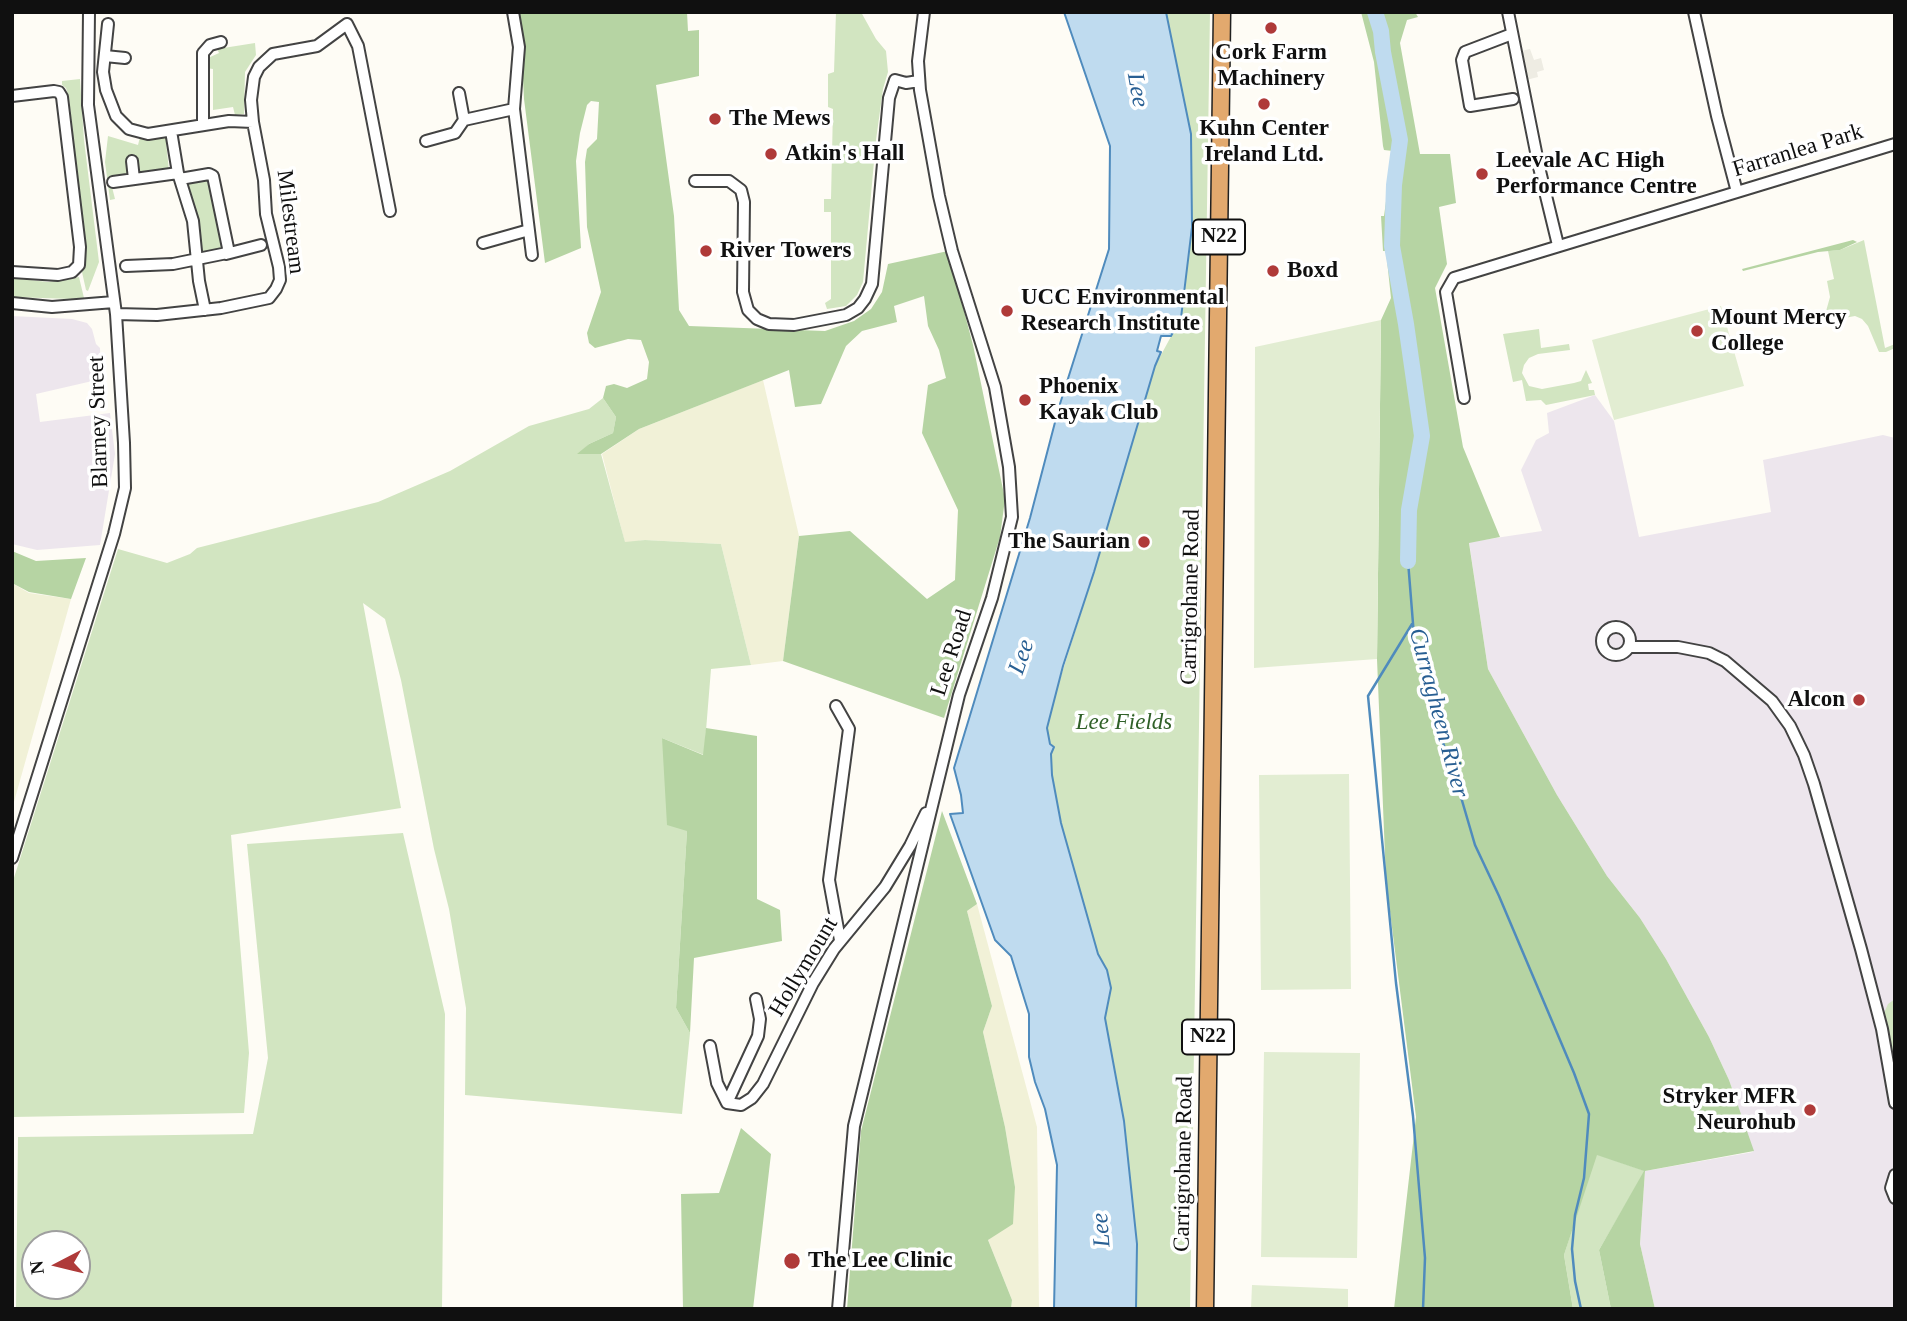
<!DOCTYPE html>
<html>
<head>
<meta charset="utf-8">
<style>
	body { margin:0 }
	#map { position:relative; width:1907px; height:1321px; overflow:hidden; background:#fefcf5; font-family:Georgia,serif }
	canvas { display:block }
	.frame { position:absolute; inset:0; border:14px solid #101010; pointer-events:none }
	.north { position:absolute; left:21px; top:1230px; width:70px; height:70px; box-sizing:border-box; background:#fff; border:2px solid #9f9f9f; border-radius:50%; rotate:263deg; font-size:19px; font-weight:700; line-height:28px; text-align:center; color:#101010 }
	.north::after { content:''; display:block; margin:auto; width:24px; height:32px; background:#af3a39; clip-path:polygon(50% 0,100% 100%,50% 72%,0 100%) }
</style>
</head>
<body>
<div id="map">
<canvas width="1907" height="1321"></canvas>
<div class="frame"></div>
<div class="north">N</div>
</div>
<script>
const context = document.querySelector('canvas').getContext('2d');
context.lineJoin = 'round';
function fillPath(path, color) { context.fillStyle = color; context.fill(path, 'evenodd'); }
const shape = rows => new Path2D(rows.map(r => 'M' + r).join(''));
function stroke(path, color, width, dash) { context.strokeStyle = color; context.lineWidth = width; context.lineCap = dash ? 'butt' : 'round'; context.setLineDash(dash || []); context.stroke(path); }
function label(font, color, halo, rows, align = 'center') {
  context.font = font + ' Georgia,serif'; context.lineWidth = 7; context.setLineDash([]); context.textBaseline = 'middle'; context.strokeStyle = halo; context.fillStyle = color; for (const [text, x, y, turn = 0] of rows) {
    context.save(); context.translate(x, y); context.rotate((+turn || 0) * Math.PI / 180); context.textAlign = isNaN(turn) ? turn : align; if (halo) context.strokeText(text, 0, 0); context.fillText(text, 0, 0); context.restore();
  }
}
fillPath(shape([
	[12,316,72,319,87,323,92,329,96,344,100,348,101,379,36,394,40,422,110,413,115,454,100,545,37,550,12,544],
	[1595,395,1614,421,1639,537,1771,512,1763,460,1883,435,1895,438,1895,1309,1655,1309,1640,1244,1645,1171,1753,1152,1729,1080,1709,1037,1666,959,1640,918,1607,876,1557,795,1488,669,1469,542,1542,531,1521,470,1536,440,1549,433,1547,413]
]), '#ede6ed');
fillPath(shape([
	[763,380,799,536,783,661,751,665,721,544,645,540,625,543,602,454,639,429],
	[12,583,29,593,71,599,12,809],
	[977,904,1037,1127,1039,1309,1011,1309,1012,1300,988,1240,1015,1187,1005,1127,983,1032,992,1006,967,911]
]), '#f1f1d7');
fillPath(shape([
	[836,12,861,12,876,39,886,51,888,72,883,89,876,140,863,282,857,295,846,306,827,309,825,303,831,299,831,212,824,212,824,199,831,199,833,109,828,107,828,74,834,72],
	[1166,12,1210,12,1190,1309,1136,1309,1137,1244,1124,1121,1105,1018,1111,988,1107,970,1098,954,1061,823,1052,775,1051,746,1047,728,1049,714,1094,572,1155,366,1181,318,1192,227,1191,134],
	[255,43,256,55,245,72,244,114,235,115,233,107,213,110,213,69,206,68,208,58,219,53,217,49],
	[80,79,84,140,99,262,88,291,86,290,82,272,85,264,83,232,69,98,66,88,62,85,62,81],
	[108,136,138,145,140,137,165,138,168,141,166,142,169,171,143,174,138,170,110,179,115,199,110,200,105,162],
	[208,179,223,246,222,250,203,254,188,184],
	[1864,240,1885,348,1895,344,1895,348,1886,352,1879,352,1868,326,1862,319,1855,316,1823,322,1830,297,1827,281,1834,279,1828,251,1840,250],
	[79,277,84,298,72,299,12,297,12,278,48,282],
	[1539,329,1541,348,1569,344,1570,350,1538,354,1529,358,1524,365,1522,373,1529,386,1542,389,1574,383,1581,381,1586,370,1592,383,1588,384,1589,390,1594,390,1595,395,1546,405,1541,400,1526,401,1522,380,1513,382,1503,334],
	[603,398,616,417,613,433,589,444,579,454,601,454,625,542,645,540,721,544,751,665,711,669,704,755,662,738,687,831,676,1008,690,1033,682,1114,465,1095,466,1008,449,909,434,849,401,680,385,619,363,603,401,808,231,835,249,1053,244,1113,12,1117,12,884,118,549,167,563,190,554,197,548,378,502,450,471,529,426,589,409],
	[403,833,445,1014,442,1309,16,1309,18,1137,253,1134,268,1058,247,844],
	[35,1244,77,1244,77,1286,35,1286],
	[1895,999,1895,1062,1884,1013,1888,1004],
	[1596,1154,1645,1171,1599,1250,1611,1309,1573,1309,1564,1255]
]), '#d2e5c1');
fillPath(shape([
	[516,12,687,12,688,31,699,30,699,76,656,85,674,216,679,310,689,326,825,331,854,321,871,309,882,292,888,264,948,251,973,345,1005,499,1000,537,944,718,783,661,799,536,850,531,927,599,955,580,958,510,922,433,928,385,946,378,939,350,928,326,924,296,894,306,897,322,862,331,846,346,821,404,795,407,789,370,639,429,601,454,577,454,589,444,613,433,616,417,603,398,606,386,614,384,627,388,647,379,649,362,641,340,628,339,595,348,589,343,587,333,601,292,587,227,585,162,587,149,597,139,599,102,591,101,587,105,580,133,576,161,581,248,545,263,524,99,522,58],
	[1361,12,1415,12,1418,17,1407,20,1400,43,1420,154,1450,154,1456,203,1439,207,1447,264,1435,288,1463,447,1500,537,1469,543,1488,669,1557,795,1607,876,1640,918,1666,959,1709,1037,1729,1080,1754,1151,1645,1171,1640,1244,1655,1309,1611,1309,1599,1250,1644,1171,1597,1155,1564,1255,1573,1309,1394,1309,1416,1117,1386,880,1377,659,1381,320,1391,298,1386,251,1383,251,1381,216,1384,216,1393,151,1384,150,1383,146,1374,62],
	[1853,240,1857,242,1840,250,1818,252,1743,271,1742,269],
	[12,551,36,561,86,558,71,599,29,592,12,583],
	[706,728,757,736,757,899,780,910,782,941,694,958,690,1033,676,1008,687,831,667,825,662,738,703,755],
	[942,811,977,904,967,911,992,1006,983,1032,1005,1127,1015,1187,1013,1224,988,1240,1012,1300,1011,1309,847,1309,861,1131],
	[741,1128,771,1154,753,1309,683,1309,681,1194,719,1193]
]), '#b6d4a3');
fillPath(shape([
	[1721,306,1744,386,1614,420,1592,340],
	[1381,320,1377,659,1254,668,1255,347],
	[1349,774,1351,989,1261,990,1259,775],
	[1264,1052,1360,1053,1357,1258,1261,1257],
	[1252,1285,1348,1289,1348,1309,1251,1309]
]), '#e2edd2');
fillPath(shape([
	[1530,49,1534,60,1541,58,1544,70,1537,72,1538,77,1526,80,1521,51]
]), '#eeece3');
const water = shape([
	[1064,12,1166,12,1191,134,1192,227,1181,318,1171,336,1161,336,1157,351,1161,352,1155,366,1094,572,1063,666,1047,728,1050,744,1054,747,1051,754,1052,775,1061,823,1098,954,1107,970,1111,988,1105,1018,1124,1121,1137,1244,1136,1309,1054,1309,1057,1165,1045,1109,1035,1082,1029,1057,1029,1014,1011,956,995,940,950,814,963,813,961,795,954,768,1030,518,1059,407,1109,249,1110,146,1064,12]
]);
fillPath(water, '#bfdbef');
stroke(water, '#4f8bbd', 2);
stroke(shape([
	[1408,561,1414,636,1428,700,1456,780,1475,845,1499,896,1574,1073,1589,1114,1584,1178,1575,1215,1572,1249,1575,1281,1581,1309],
	[1412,624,1368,696,1396,983,1413,1116,1425,1258,1423,1309]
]), '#4f8bbd', 2.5);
stroke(shape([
	[1375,12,1381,31,1383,52,1400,140,1394,185,1392,246,1406,324,1422,436,1409,510,1408,561]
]), '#bfdbef', 16);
const minor = shape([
	[513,12,519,47,514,109,532,255],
	[1508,12,1539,167,1558,245],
	[1694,12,1717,116,1737,192],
	[108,24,103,72,106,90,116,116,129,129,148,134,229,121,253,122],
	[347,24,358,46,390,211],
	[1512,34,1465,52,1462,60,1470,106,1513,99],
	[105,56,125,58],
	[459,93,464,120],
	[12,96,54,91,59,92,62,97,80,247,79,265,72,272,58,275,12,272],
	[203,125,203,53,210,45,221,42],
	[171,131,178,173,193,221,199,281,205,310],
	[426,141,455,133,464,120,514,109],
	[132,161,134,179],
	[695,181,729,181,741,190,744,202,743,292,748,310,757,319,769,324,794,325,846,315,858,308,865,299,872,284,889,98,895,80,906,83,919,81],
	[113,182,178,173],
	[483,243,529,230],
	[226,254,261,245],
	[126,266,173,264,227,253,228,248,213,176,209,174,180,179],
	[12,303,52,307,114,302],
	[116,314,157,315,221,308,269,298,276,289,280,280,279,267,266,214,264,180,253,122,251,100,254,77,259,67,273,54,317,46,347,24],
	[1464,398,1446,292,1454,278,1895,144],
	'1602 641a14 14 0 1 1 28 0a14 14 0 1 1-28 0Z',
	[1629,647,1678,647,1709,653,1725,661,1772,701,1790,726,1804,755,1814,784,1861,949,1882,1029,1895,1103],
	[836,706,849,729,829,880,840,940],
	[12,858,114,534,125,488,124,443,116,314,88,105,89,12],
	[756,999,760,1019,758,1036,727,1103,741,1105,752,1098,763,1084,813,983,834,949,885,887,910,846,926,813],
	[710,1046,717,1083,727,1103],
	[1895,1175,1891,1188,1895,1198],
	[838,1309,854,1126,959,695,992,598,1012,517,1009,467,995,387,952,251,939,196,920,90,918,61,924,12]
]);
const highway = shape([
	[1205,1309,1222,12]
]);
stroke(minor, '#434343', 14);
stroke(highway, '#212121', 19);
stroke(minor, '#fff', 10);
stroke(highway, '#e2a96e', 16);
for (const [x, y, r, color] of [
	[1271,28,7,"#af3a39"],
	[1264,104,7,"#af3a39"],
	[715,119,7,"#af3a39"],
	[771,154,7,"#af3a39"],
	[1482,174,7,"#af3a39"],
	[706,251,7,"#af3a39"],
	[1273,271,7,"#af3a39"],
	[1007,311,7,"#af3a39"],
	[1697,331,7,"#af3a39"],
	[1025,400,7,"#af3a39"],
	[1144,542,7,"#af3a39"],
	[1859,700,7,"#af3a39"],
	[1810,1110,7,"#af3a39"],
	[792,1261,9,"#af3a39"]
]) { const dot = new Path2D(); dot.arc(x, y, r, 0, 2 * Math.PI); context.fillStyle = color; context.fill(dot); stroke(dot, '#fff', 2.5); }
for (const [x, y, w] of [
	[1219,237,52],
	[1208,1037,52]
]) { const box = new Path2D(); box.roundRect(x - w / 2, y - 17.5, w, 35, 5); context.fillStyle = '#fff'; context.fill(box); stroke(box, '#101010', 2); }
label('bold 21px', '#101010', null, [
	["N22",1219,237],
	["N22",1208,1037]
]);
label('bold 23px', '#101010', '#fff', [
	["Cork Farm",1271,53,"center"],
	["Machinery",1271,79,"center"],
	["The Mews",729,119],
	["Kuhn Center",1264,129,"center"],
	["Ireland Ltd.",1264,155,"center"],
	["Atkin's Hall",785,154],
	["Leevale AC High",1496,161],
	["Performance Centre",1496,187],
	["River Towers",720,251],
	["Boxd",1287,271],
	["UCC Environmental",1021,298],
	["Research Institute",1021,324],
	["Mount Mercy",1711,318],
	["College",1711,344],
	["Phoenix",1039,387],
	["Kayak Club",1039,413],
	["The Saurian",1130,542,"right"],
	["Alcon",1845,700,"right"],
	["Stryker MFR",1796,1097,"right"],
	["Neurohub",1796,1123,"right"],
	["The Lee Clinic",808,1261]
], 'left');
label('23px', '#101010', '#fff', [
	["Farranlea Park",1798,151,-17],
	["Milestream",290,222,83],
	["Blarney Street",99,422,-92],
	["Carrigrohane Road",1191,597,-89],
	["Lee Road",952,653,-72],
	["Hollymount",804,967,-59],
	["Carrigrohane Road",1184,1164,-89]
]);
label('italic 23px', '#306028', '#fff', [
	["Lee Fields",1124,723]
]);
label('italic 24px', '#285f93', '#fff', [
	["Lee",1137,90,80],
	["Lee",1022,657,-71],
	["Curragheen River",1438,713,75],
	["Lee",1102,1230,-94]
]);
</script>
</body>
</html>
